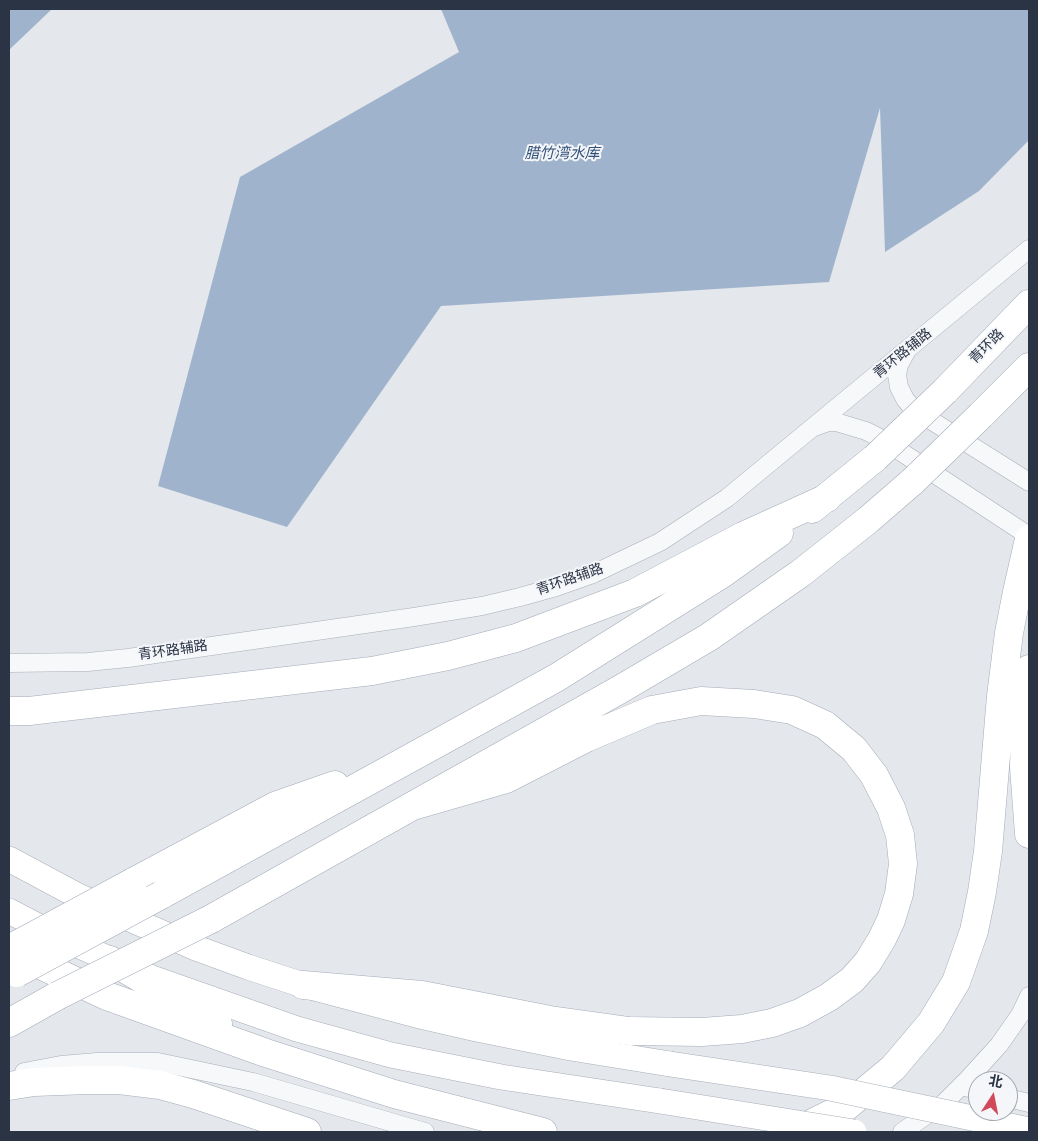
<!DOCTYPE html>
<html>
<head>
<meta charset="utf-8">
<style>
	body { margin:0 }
	#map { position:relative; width:1038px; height:1141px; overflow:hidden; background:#e4e7ec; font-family:"Sofia Sans Condensed","Noto Sans SC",sans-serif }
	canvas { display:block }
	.frame { position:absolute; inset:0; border:10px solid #2b3445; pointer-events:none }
	.north { position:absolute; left:968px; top:1071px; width:50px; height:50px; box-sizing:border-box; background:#f4f6f9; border:1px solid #a4a8b1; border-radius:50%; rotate:11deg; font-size:14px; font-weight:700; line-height:20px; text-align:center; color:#2b3445 }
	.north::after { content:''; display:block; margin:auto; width:18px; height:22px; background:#d1495b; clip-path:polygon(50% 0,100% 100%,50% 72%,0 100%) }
</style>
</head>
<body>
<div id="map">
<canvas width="1038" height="1141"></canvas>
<div class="frame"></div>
<div class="north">北</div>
</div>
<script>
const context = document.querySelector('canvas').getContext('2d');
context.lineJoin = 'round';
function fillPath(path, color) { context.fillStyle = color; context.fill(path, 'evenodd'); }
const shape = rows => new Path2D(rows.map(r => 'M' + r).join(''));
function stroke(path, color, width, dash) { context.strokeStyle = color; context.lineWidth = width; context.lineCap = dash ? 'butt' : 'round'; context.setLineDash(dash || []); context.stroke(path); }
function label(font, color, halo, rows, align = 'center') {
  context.font = font + ' "Sofia Sans Condensed","Noto Sans SC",sans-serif'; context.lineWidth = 4; context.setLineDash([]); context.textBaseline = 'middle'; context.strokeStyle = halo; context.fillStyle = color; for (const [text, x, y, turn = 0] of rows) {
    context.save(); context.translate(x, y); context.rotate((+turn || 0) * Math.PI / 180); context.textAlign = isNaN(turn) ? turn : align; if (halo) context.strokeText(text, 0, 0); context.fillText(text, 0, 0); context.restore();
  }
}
fillPath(shape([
	[9,9,52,9,9,50],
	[441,9,1029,9,1029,140,979,191,885,252,880,108,829,282,441,306,287,527,158,486,240,177,459,52]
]), '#9fb4cc');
const street = shape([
	[906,352,899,365,897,375,899,387,905,399,913,409,1029,482],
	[817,426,828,422,836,422,866,431,880,438,1029,536],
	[9,663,88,662,128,658,414,617,482,606,520,597,556,587,593,574,660,542,727,498,1029,249],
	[24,1072,61,1065,97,1062,158,1062,253,1082,425,1132],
	[961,1086,978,1090],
	[1008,1098,1029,1103],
	[902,1132,944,1103,968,1079,999,1045,1020,1015,1029,996]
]);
const secondary = shape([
	[9,859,78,896,196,948,248,967,303,985,416,1015,477,1029,571,1048,670,1064],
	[9,911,55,935,152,978,297,1029,391,1055,501,1077,660,1101]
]);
const primary = shape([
	[945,391,1029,304],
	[981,415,1029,367],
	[812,509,875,458],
	[1029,669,1025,732,1024,767,1029,834],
	[9,711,29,711,372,671,448,656,516,638,635,593,743,536,827,498],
	[133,882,275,806,335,785],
	[161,895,556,678,722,574,779,533],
	[211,919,619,690,709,637,801,573,868,520,913,481],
	[17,954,107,996,266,1053,394,1094,543,1132],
	[110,960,218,1024],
	[303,985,422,995,550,1020,629,1031,702,1032,742,1029,772,1023,800,1013,829,997,852,980,868,962,882,939,891,920,899,894,903,864,900,835,891,808,874,775,854,749,825,725,792,710,754,704,701,701,652,710,586,738,506,779,416,805],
	[9,1023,57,996],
	[9,1086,34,1082,88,1080,119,1080,160,1085,193,1094,307,1132],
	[794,1132,847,1106,893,1068,931,1023,956,982,974,931,982,892,988,851,1001,696,1009,633,1017,592,1029,539]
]);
stroke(street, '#a9aeb7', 19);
stroke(secondary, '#a9aeb7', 26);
stroke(primary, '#a3abb8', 29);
stroke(street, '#f7f8fa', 18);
stroke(secondary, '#fff', 25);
stroke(primary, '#fff', 28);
const secondaryBridge = shape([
	[670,1064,830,1088,1029,1130],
	[660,1101,854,1132]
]);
const primaryBridge = shape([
	[875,458,945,391],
	[913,481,981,415],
	[9,949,133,882],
	[17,973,161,895],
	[57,996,211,919]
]);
stroke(secondaryBridge, '#a9aeb7', 26, []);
stroke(primaryBridge, '#a3abb8', 29, []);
stroke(secondaryBridge, '#fff', 25);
stroke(primaryBridge, '#fff', 28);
label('14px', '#2b3445', '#f4f6f9', [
	["青环路",987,347,-45],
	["青环路辅路",903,354,-39],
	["青环路辅路",570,580,-19],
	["青环路辅路",173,651,-8]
]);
label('italic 15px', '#34527a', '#f4f6f9', [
	["腊竹湾水库",562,154]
]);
</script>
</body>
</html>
